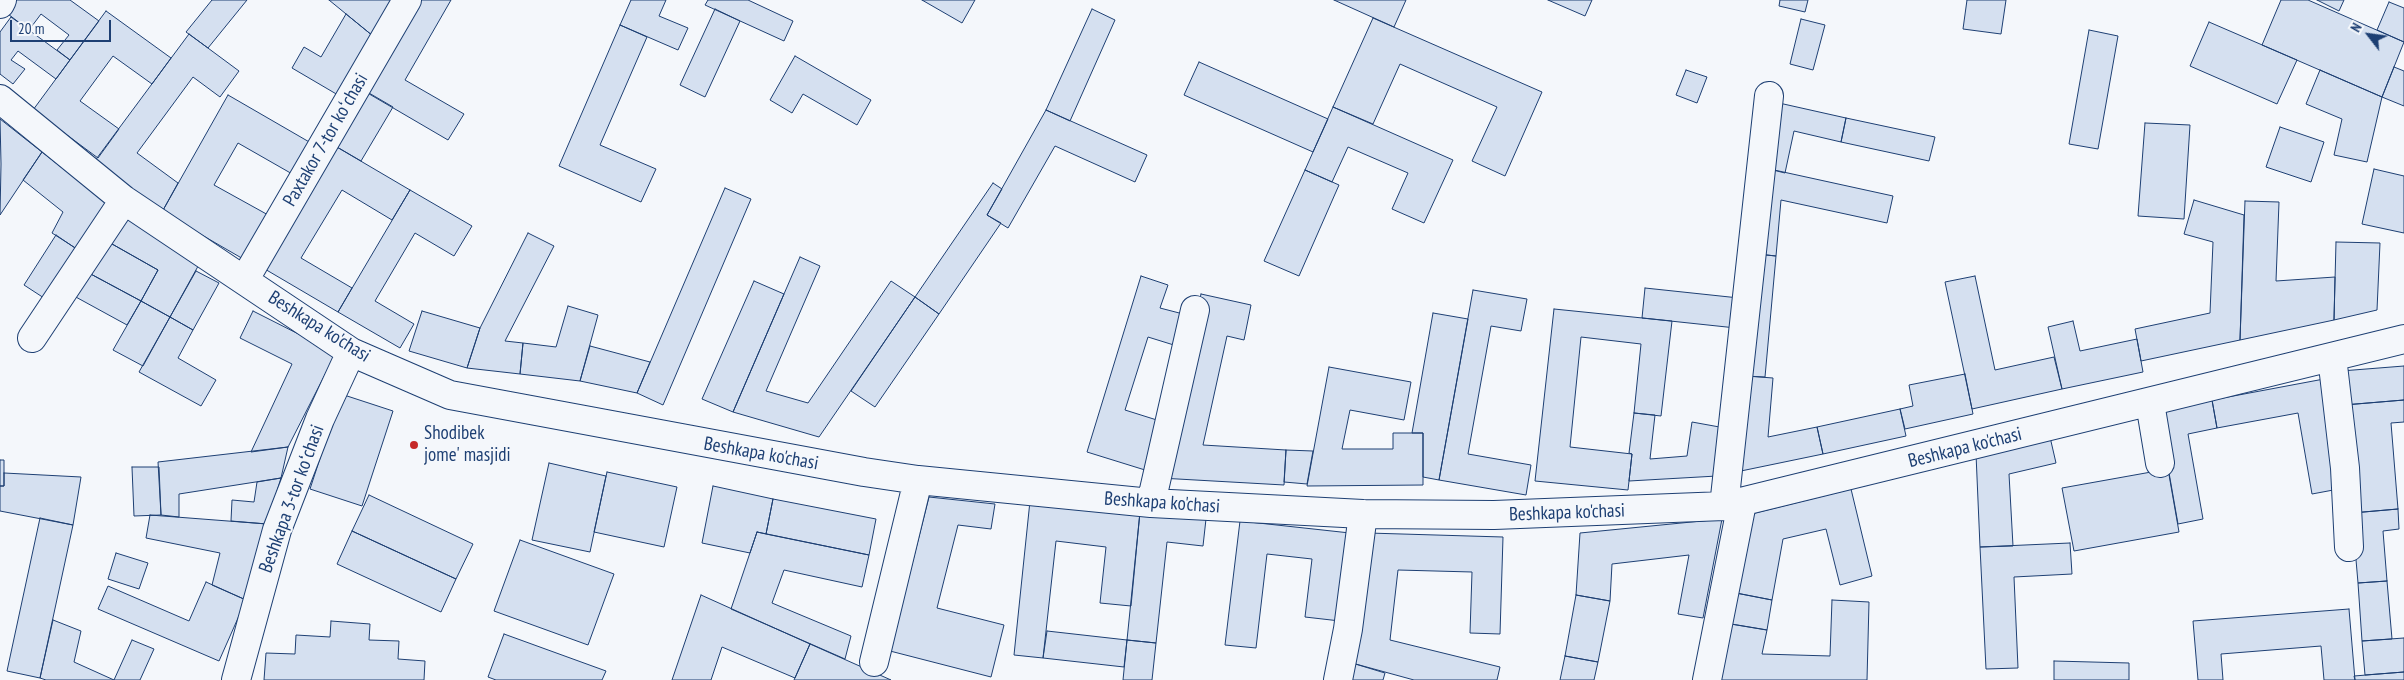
<!DOCTYPE html>
<html>
<head>
<meta charset="utf-8">
<style>
	body { margin:0 }
	#map { position:relative; width:2404px; height:680px; overflow:hidden; background:#f4f7fb; font-family:"PT Sans Narrow",sans-serif }
	canvas { display:block }
	.north { position:absolute; left:2344px; top:10px; width:50px; height:50px; -webkit-text-stroke:4px #f4f7fb; paint-order:stroke; rotate:300deg; font-size:14px; font-weight:700; line-height:20px; text-align:center; color:#1d3f73 }
	.north::after { content:''; display:block; margin:auto; width:18px; height:22px; background:#1d3f73; clip-path:polygon(50% 0,100% 100%,50% 72%,0 100%) }
	.scale { position:absolute; left:10px; top:20px; width:101px; height:22px; box-sizing:border-box; border:2px solid #1d3f73; border-top:0; padding-left:6px; font-size:15px; line-height:18px; white-space:nowrap; color:#1d3f73; -webkit-text-stroke:4px #f4f7fb; paint-order:stroke }
</style>
</head>
<body>
<div id="map">
<canvas width="2404" height="680"></canvas>
<div class="north">N</div>
<div class="scale">20 m</div>
</div>
<script>
const context = document.querySelector('canvas').getContext('2d');
context.lineJoin = 'round';
function fillPath(path, color) { context.fillStyle = color; context.fill(path, 'evenodd'); }
const shape = rows => new Path2D(rows.map(r => 'M' + r).join(''));
function stroke(path, color, width, dash) { context.strokeStyle = color; context.lineWidth = width; context.lineCap = dash ? 'butt' : 'round'; context.setLineDash(dash || []); context.stroke(path); }
function label(font, color, halo, rows, align = 'center') {
  context.font = font + ' "PT Sans Narrow",sans-serif'; context.lineWidth = 4; context.setLineDash([]); context.textBaseline = 'middle'; context.strokeStyle = halo; context.fillStyle = color; for (const [text, x, y, turn = 0] of rows) {
    context.save(); context.translate(x, y); context.rotate((+turn || 0) * Math.PI / 180); context.textAlign = isNaN(turn) ? turn : align; if (halo) context.strokeText(text, 0, 0); context.fillText(text, 0, 0); context.restore();
  }
}
const building = shape([
	[12,0,70,0,99,21,70,60,57,50,69,35,41,14,29,30,4,11,12,0],
	[212,0,247,0,208,48,186,32,212,0],
	[329,0,393,0,373,36,329,0],
	[411,0,451,0,405,80,464,114,448,140,359,88,411,0],
	[631,0,666,0,659,16,688,28,678,50,620,25,631,0],
	[708,0,748,0,793,21,784,41,705,5,708,0],
	[922,0,975,0,962,23,922,0],
	[1334,0,1406,0,1394,27,1334,0],
	[1548,0,1592,0,1585,16,1548,0],
	[1780,0,1808,0,1805,12,1779,6,1780,0],
	[1967,0,2006,0,2001,34,1963,29,1967,0],
	[2281,0,2308,0,2404,42,2382,97,2262,45,2281,0],
	[2317,0,2344,0,2339,11,2317,0],
	[2389,2,2404,8,2404,42,2377,30,2389,2],
	[715,9,740,21,705,97,680,85,715,9],
	[1092,9,1115,20,1070,121,1046,110,1092,9],
	[106,11,171,58,152,84,113,56,80,101,119,129,98,158,33,110,106,11],
	[346,14,373,36,338,95,292,68,304,47,321,57,346,14],
	[11,17,70,60,56,79,18,51,11,60,25,69,13,84,0,74,0,32,11,17],
	[1373,18,1542,92,1505,176,1472,161,1497,107,1400,64,1373,124,1333,107,1373,18],
	[1801,19,1825,25,1813,70,1790,64,1801,19],
	[2209,22,2297,60,2277,104,2190,66,2209,22],
	[620,25,647,37,600,145,656,169,641,202,559,166,620,25],
	[2089,30,2118,36,2098,149,2069,144,2089,30],
	[189,34,239,71,220,97,193,77,137,153,178,183,162,212,94,162,189,34],
	[795,56,871,100,857,125,803,94,792,113,770,100,795,56],
	[1199,62,1328,119,1313,152,1184,95,1199,62],
	[2394,67,2404,71,2404,106,2382,97,2394,67],
	[1686,70,1707,77,1697,103,1676,95,1686,70],
	[2320,70,2382,97,2367,162,2334,155,2342,119,2306,104,2320,70],
	[369,93,393,107,361,161,337,147,369,93],
	[228,95,311,143,294,175,238,143,214,185,270,216,245,260,162,212,228,95],
	[1779,103,1846,118,1841,142,1794,131,1785,173,1765,168,1779,103],
	[1333,107,1453,160,1424,223,1392,209,1408,173,1348,147,1332,182,1305,170,1333,107],
	[1046,110,1147,155,1135,182,1055,146,1008,228,987,215,1046,110],
	[1846,118,1935,137,1929,161,1841,142,1846,118],
	[0,119,42,152,0,215,1,164,0,119],
	[2145,123,2190,125,2184,219,2138,216,2145,123],
	[2280,127,2324,142,2311,182,2266,167,2280,127],
	[330,143,410,190,392,220,342,190,301,258,352,288,338,312,258,265,330,143],
	[42,152,108,204,77,249,52,233,63,212,23,180,42,152],
	[1765,168,1893,196,1887,223,1781,200,1776,256,1757,254,1765,168],
	[2374,169,2404,176,2404,233,2362,224,2374,169],
	[1305,170,1339,185,1299,276,1264,261,1305,170],
	[993,183,1002,189,987,215,1001,223,939,314,915,297,993,183],
	[725,188,751,199,663,405,637,393,725,188],
	[410,190,472,226,454,256,415,233,375,301,414,324,400,348,338,312,410,190],
	[2194,200,2244,215,2240,340,2141,361,2135,329,2210,313,2213,242,2184,234,2194,200],
	[2245,201,2279,202,2276,281,2335,277,2334,320,2240,340,2245,201],
	[120,213,202,259,170,317,141,301,158,270,105,240,120,213],
	[528,233,554,246,505,341,523,343,520,374,467,368,480,328,528,233],
	[56,235,75,248,44,298,24,285,56,235],
	[105,240,158,270,141,301,87,272,105,240],
	[2336,242,2380,243,2377,310,2334,320,2336,242],
	[1757,254,1776,256,1765,377,1745,376,1757,254],
	[800,257,820,266,766,391,808,403,891,281,915,297,819,437,733,412,800,257],
	[196,271,219,283,193,330,170,317,196,271],
	[87,272,141,301,127,325,74,296,87,272],
	[1141,276,1168,285,1160,308,1187,315,1177,346,1148,337,1125,410,1160,421,1145,470,1087,452,1141,276],
	[1975,276,1995,370,2054,357,2062,389,1972,409,1945,282,1975,276],
	[754,281,784,294,733,412,702,399,754,281],
	[1645,288,1739,298,1736,328,1642,318,1645,288],
	[1473,290,1527,299,1521,331,1491,326,1468,454,1531,465,1526,495,1439,480,1473,290],
	[1201,294,1251,305,1244,340,1227,336,1203,445,1286,450,1284,485,1160,478,1201,294],
	[915,297,939,314,875,407,851,391,915,297],
	[141,301,170,317,143,366,113,350,141,301],
	[568,306,598,315,580,381,520,374,523,343,556,347,568,306],
	[1554,309,1672,321,1661,416,1634,413,1641,344,1581,337,1570,447,1632,454,1628,490,1535,481,1554,309],
	[253,311,336,353,288,447,251,452,292,364,240,338,253,311],
	[422,311,480,328,467,368,409,351,422,311],
	[1433,313,1468,319,1439,480,1423,477,1423,433,1412,433,1433,313],
	[170,317,193,330,178,358,216,380,201,406,139,372,170,317],
	[2073,321,2080,351,2137,339,2143,372,2062,389,2048,327,2073,321],
	[590,346,650,362,637,393,580,381,590,346],
	[2404,366,2404,400,2344,405,2341,371,2404,366],
	[1329,367,1411,382,1404,420,1350,410,1342,449,1393,449,1393,433,1423,433,1423,485,1307,486,1329,367],
	[1965,374,1973,414,1905,429,1900,409,1913,406,1909,385,1965,374],
	[1746,376,1773,378,1768,437,1817,427,1823,454,1736,472,1746,376],
	[2324,379,2344,488,2312,494,2298,413,2217,428,2212,400,2324,379],
	[341,394,393,411,362,506,310,489,341,394],
	[2212,400,2217,428,2188,434,2203,519,2178,524,2158,410,2212,400],
	[2404,400,2404,422,2391,423,2398,509,2352,513,2344,405,2404,400],
	[1900,409,1906,436,1823,454,1817,427,1900,409],
	[1634,413,1655,415,1650,459,1687,456,1692,422,1725,428,1717,476,1629,481,1632,454,1629,453,1634,413],
	[2050,437,2056,463,2009,474,2013,546,1980,547,1976,454,2050,437],
	[288,447,281,478,179,494,179,517,161,515,158,462,288,447],
	[1286,450,1313,451,1307,484,1284,482,1286,450],
	[0,460,4,460,4,486,0,486,0,460],
	[549,463,606,476,590,552,532,540,549,463],
	[132,467,159,467,161,515,134,516,132,467],
	[2168,469,2179,532,2074,551,2062,488,2168,469],
	[607,472,677,487,664,547,594,532,607,472],
	[4,473,81,477,73,525,0,511,0,486,4,486,4,473],
	[281,478,267,524,231,521,232,500,254,502,257,482,281,478],
	[713,486,773,499,766,534,757,532,750,553,702,543,713,486],
	[1851,489,1872,576,1840,585,1826,529,1783,539,1772,600,1736,593,1751,514,1851,489],
	[369,495,473,544,456,579,352,531,369,495],
	[929,497,995,504,991,529,958,525,937,608,1004,625,991,677,890,651,929,497],
	[773,499,876,519,869,555,766,534,773,499],
	[1030,501,1140,512,1131,606,1100,603,1106,547,1056,541,1043,658,1014,655,1030,501],
	[2398,509,2399,529,2383,531,2387,581,2358,583,2352,513,2398,509],
	[1140,512,1206,519,1203,546,1167,542,1156,643,1127,640,1140,512],
	[150,515,267,524,246,600,212,585,220,553,146,538,150,515],
	[40,518,73,525,40,678,7,671,40,518],
	[1722,519,1703,618,1678,614,1689,555,1612,564,1610,601,1576,595,1580,533,1722,519],
	[1240,521,1350,533,1340,621,1305,617,1312,559,1267,554,1256,648,1225,645,1240,521],
	[352,531,456,579,441,612,337,564,352,531],
	[757,532,869,555,862,587,784,570,772,603,851,636,845,659,731,609,757,532],
	[1368,533,1503,537,1500,634,1470,633,1472,572,1398,570,1390,640,1500,667,1497,680,1414,680,1352,663,1368,533],
	[520,540,614,574,588,645,494,611,520,540],
	[2070,543,2072,574,2014,577,2018,668,1986,669,1980,547,2070,543],
	[116,553,148,563,139,589,108,579,116,553],
	[2387,581,2392,639,2362,641,2358,583,2387,581],
	[206,582,246,600,219,661,98,609,108,586,189,621,206,582],
	[1736,593,1772,600,1767,630,1731,624,1736,593],
	[701,595,810,644,795,678,722,647,711,680,672,680,701,595],
	[1576,595,1610,601,1598,662,1565,656,1576,595],
	[1832,600,1869,602,1867,680,1720,680,1731,624,1767,630,1762,654,1830,656,1832,600],
	[2349,609,2355,680,2324,680,2321,646,2221,654,2223,680,2198,680,2193,621,2349,609],
	[53,620,81,631,74,662,114,680,46,680,40,678,53,620],
	[331,621,370,624,369,640,399,641,398,659,425,661,424,680,264,680,266,653,295,654,296,635,330,637,331,621],
	[1047,631,1127,640,1124,667,1043,658,1047,631],
	[504,634,606,671,602,680,496,680,488,677,504,634],
	[2404,638,2404,672,2365,675,2362,641,2404,638],
	[132,640,154,649,140,680,114,680,132,640],
	[1127,640,1156,643,1152,680,1123,680,1127,640],
	[810,644,891,680,794,680,810,644],
	[1565,656,1598,662,1594,680,1560,680,1565,656],
	[2054,661,2129,663,2129,680,2054,680,2054,661],
	[1352,663,1385,673,1383,680,1347,680,1352,663],
	[2404,672,2404,680,2355,680,2354,676,2404,672]
]);
fillPath(building, '#d5e0f0');
stroke(building, '#1d3f73', 1);
const minor = shape([
	[0,4,2,0],
	[0,99,124,200,351,352,450,395,864,472,918,480,1151,503,1363,514,1494,515,1724,506,2404,339],
	[245,279,407,0],
	[32,338,124,200],
	[2332,357,2345,468,2349,547],
	[2150,403,2160,463],
	[1151,503,1195,310],
	[1724,506,1769,96],
	[874,662,918,480],
	[236,680,277,530,320,419,351,352],
	[1338,680,1348,629,1363,514],
	[1707,680,1742,503]
]);
stroke(minor, '#1d3f73', 30);
stroke(minor, '#f4f7fb', 28);
for (const [x, y, r, color] of [
	[414,445,5,"#c62828"]
]) { const dot = new Path2D(); dot.arc(x, y, r, 0, 2 * Math.PI); context.fillStyle = color; context.fill(dot); stroke(dot, '#f4f7fb', 2); }
label('19px', '#1d3f73', '#f4f7fb', [
	["Paxtakor 7-tor koʻchasi",326,140,-60],
	["Beshkapa ko'chasi",319,327,32],
	["Beshkapa ko'chasi",1965,448,-14],
	["Beshkapa ko'chasi",761,454,10],
	["Beshkapa 3-tor koʻchasi",292,499,-70],
	["Beshkapa ko'chasi",1162,503,4],
	["Beshkapa ko'chasi",1567,513,-2]
]);
label('19px', '#1d3f73', '#f4f7fb', [
	["Shodibek",424,434],
	["jome' masjidi",424,456]
], 'left');
</script>
</body>
</html>
